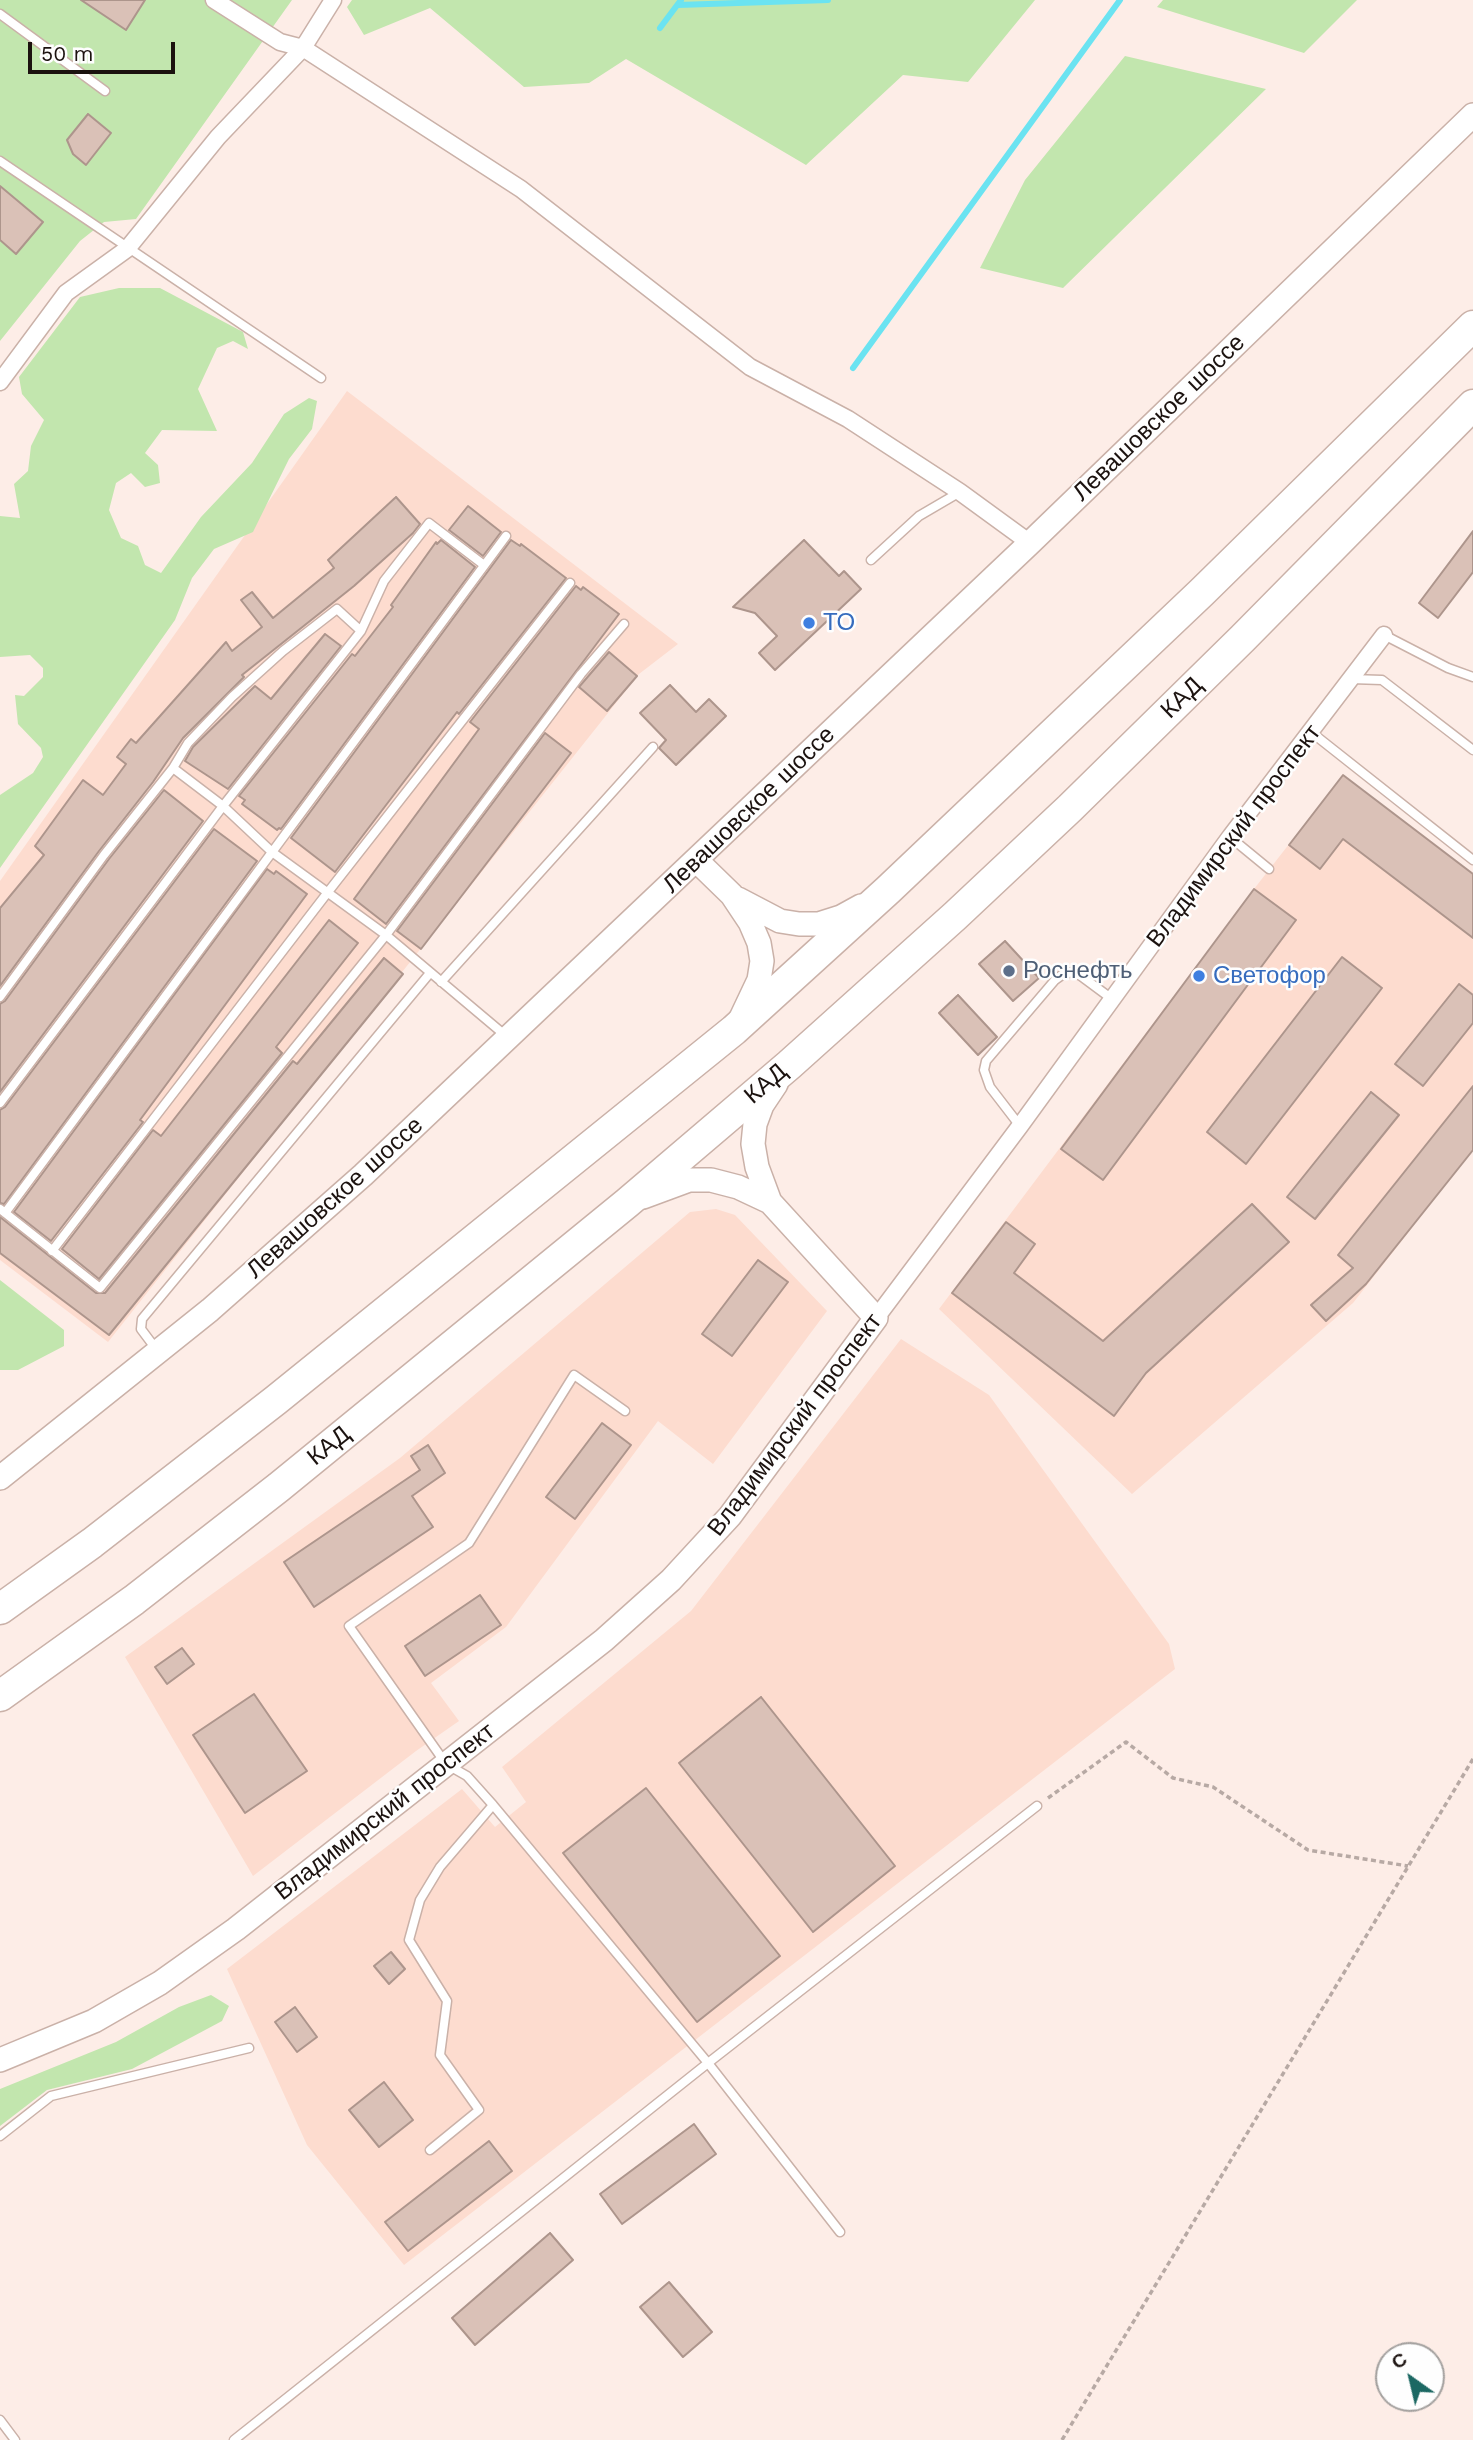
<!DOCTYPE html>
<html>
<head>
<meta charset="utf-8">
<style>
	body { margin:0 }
	#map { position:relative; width:1473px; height:2440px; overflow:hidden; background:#fdede7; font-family:"Work Sans",sans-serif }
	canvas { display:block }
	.north { position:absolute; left:1375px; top:2342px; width:70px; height:70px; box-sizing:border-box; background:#fefefe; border:2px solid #a3a09e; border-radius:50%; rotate:326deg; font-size:19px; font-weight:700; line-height:28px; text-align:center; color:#1b120f }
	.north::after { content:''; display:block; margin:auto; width:24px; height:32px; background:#1c6863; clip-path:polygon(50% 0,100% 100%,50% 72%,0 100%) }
	.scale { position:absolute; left:28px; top:42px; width:147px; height:32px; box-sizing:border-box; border:4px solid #1b120f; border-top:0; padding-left:9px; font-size:21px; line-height:24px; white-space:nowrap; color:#1b120f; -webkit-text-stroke:5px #fefefe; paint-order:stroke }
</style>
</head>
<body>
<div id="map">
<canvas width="1473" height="2440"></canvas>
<div class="north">С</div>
<div class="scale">50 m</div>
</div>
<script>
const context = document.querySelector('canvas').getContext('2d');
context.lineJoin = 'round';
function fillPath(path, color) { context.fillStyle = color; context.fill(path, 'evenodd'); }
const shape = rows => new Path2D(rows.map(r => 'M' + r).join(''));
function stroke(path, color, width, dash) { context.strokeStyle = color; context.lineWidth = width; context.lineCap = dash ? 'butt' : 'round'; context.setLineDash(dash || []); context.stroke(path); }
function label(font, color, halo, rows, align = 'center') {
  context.font = font + ' "Work Sans",sans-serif'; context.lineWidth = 5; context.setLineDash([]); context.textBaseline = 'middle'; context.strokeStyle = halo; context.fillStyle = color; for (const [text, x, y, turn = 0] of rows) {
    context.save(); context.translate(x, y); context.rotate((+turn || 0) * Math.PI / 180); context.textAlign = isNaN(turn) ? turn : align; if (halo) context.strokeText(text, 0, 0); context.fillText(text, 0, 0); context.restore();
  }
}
fillPath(shape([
	[347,391,678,644,639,674,108,1342,0,1260,0,881],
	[1343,775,1473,874,1473,1150,1353,1303,1132,1494,939,1309,1254,889],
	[716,1209,735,1215,827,1311,713,1464,658,1421,506,1627,431,1683,459,1721,416,1751,253,1876,125,1657,400,1458,690,1212],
	[901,1339,989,1395,1169,1644,1175,1669,404,2265,307,2145,227,1969,462,1789,495,1827,526,1802,502,1767,691,1611]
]), '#fddccf');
fillPath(shape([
	[0,0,292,0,136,219,104,222,80,241,0,341],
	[352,0,1035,0,968,82,903,75,806,165,626,59,589,83,524,87,430,8,364,35,347,7],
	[1163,0,1357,0,1304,53,1157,7],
	[1125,56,1266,89,1063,288,980,268,1025,180],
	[119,288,160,288,243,332,248,349,233,341,217,348,198,389,217,431,162,430,145,453,158,465,160,483,145,487,131,473,116,483,109,510,121,538,138,546,145,565,161,573,201,517,252,463,284,414,309,398,317,401,312,429,289,459,253,532,214,549,192,578,175,620,0,868,0,795,33,773,43,757,41,748,18,724,15,695,24,696,43,677,43,668,30,655,0,657,0,516,20,518,14,484,28,471,31,446,44,420,22,394,19,377,80,297],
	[0,1280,64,1330,64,1346,18,1370,0,1370],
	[211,1995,229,2006,222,2021,132,2069,47,2090,0,2126,0,2089,116,2042,179,2007]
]), '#c2e6ae');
stroke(shape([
	[678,5,828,0],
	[660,28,681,0],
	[853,368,1120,0]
]), '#6be3f1', 6);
const building = shape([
	[81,0,145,0,126,30,81,0],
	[88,114,111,133,86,165,73,154,67,140,88,114],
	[0,186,43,222,16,254,0,240,0,186],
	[396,497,420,524,413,533,354,586,242,675,244,677,183,738,153,782,99,851,0,986,0,908,44,855,35,846,83,780,103,795,126,764,117,757,131,739,136,743,226,642,232,651,262,627,241,600,252,592,273,618,334,568,328,560,396,497],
	[468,506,501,532,483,556,449,530,468,506],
	[1473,531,1473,572,1438,618,1419,603,1473,531],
	[441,540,475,567,281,829,279,828,277,830,242,804,245,800,239,796,352,654,355,656,393,607,391,605,436,542,437,544,441,540],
	[511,540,520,546,521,544,566,578,459,714,457,712,335,872,291,838,511,540],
	[804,540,839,576,844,571,861,589,775,670,759,653,777,636,755,613,733,607,804,540],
	[576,586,581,590,583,587,619,614,386,924,354,899,479,729,470,722,576,586],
	[325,634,341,646,228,789,185,761,193,747,255,686,271,699,325,634],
	[609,652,637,676,607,711,579,687,609,652],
	[670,685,696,712,709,699,726,716,676,765,659,748,666,740,640,713,670,685],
	[545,733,571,753,421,949,397,931,545,733],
	[1343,775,1473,874,1473,938,1343,839,1320,869,1289,845,1343,775],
	[164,790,203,821,0,1092,0,1004,5,1001,109,859,164,790],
	[214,829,257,861,4,1204,0,1203,0,1110,5,1107,214,829],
	[267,869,274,874,276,871,307,894,140,1120,143,1122,51,1241,14,1212,267,869],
	[1254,889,1296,920,1103,1180,1061,1149,1254,889],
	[329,920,358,943,276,1047,282,1053,99,1279,62,1249,153,1130,161,1136,329,920],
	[1005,941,1039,978,1013,1001,979,964,1005,941],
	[1342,957,1382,988,1246,1164,1207,1132,1342,957],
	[384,958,403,974,109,1335,0,1253,0,1217,96,1293,105,1293,293,1061,297,1064,384,958],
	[1459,984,1473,995,1473,1023,1423,1086,1395,1064,1459,984],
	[958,995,997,1037,978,1055,939,1013,958,995],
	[1473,1086,1473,1150,1366,1284,1326,1321,1311,1305,1353,1268,1338,1255,1473,1086],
	[1371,1092,1399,1115,1315,1219,1287,1197,1371,1092],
	[1252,1204,1289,1242,1146,1373,1114,1416,952,1293,1006,1222,1035,1244,1014,1273,1103,1341,1252,1204],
	[758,1260,788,1282,732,1356,702,1334,758,1260],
	[602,1423,631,1445,575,1519,546,1497,602,1423],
	[428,1445,445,1473,412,1496,433,1527,314,1607,284,1562,420,1470,411,1456,428,1445],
	[480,1595,501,1625,425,1676,405,1646,480,1595],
	[182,1648,194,1664,167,1684,155,1667,182,1648],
	[254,1694,307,1771,245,1813,193,1735,254,1694],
	[761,1697,895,1866,813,1932,679,1763,761,1697],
	[646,1788,780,1956,697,2022,563,1853,646,1788],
	[391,1952,405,1969,389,1984,374,1966,391,1952],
	[295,2007,317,2037,297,2052,275,2022,295,2007],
	[384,2082,413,2120,379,2147,349,2110,384,2082],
	[694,2124,716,2154,622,2224,600,2194,694,2124],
	[489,2141,512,2171,408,2251,385,2222,489,2141],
	[550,2233,573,2260,475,2345,452,2318,550,2233],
	[669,2282,712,2332,683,2357,640,2307,669,2282]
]);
fillPath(building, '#dac1b7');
stroke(building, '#ad958c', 2);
const lane = shape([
	[0,14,105,91],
	[0,161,321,378],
	[871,560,919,516,960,492],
	[1384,635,1448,668,1473,677],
	[1351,679,1382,680,1473,750],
	[1311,732,1473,860],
	[173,768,188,743,232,697,283,651,337,609,361,631],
	[1230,837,1269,869],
	[441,982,653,747],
	[0,997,104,855,173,768,223,806,272,852,386,935,506,1036],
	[0,1103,223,806,361,631,384,581,429,523,484,565],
	[1020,1126,990,1087,984,1070,986,1061,1055,980,1062,975,1072,972,1081,976,1112,999],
	[0,1209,100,1288,386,935,581,674,624,624],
	[5,1213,506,536],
	[52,1251,328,892,570,583],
	[156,1349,141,1329,142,1319,430,973],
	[625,1411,574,1375,469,1543,349,1626,446,1764,467,1776,493,1805,708,2063,840,2232],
	[0,2136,51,2096,249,2048],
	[430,2150,479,2110,440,2055,447,2001,409,1940,420,1900,440,1867,493,1805],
	[0,2420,15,2440],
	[234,2440,708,2063,1037,1806]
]);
const street = shape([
	[214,0,280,42,303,48,521,189,750,367,848,419,960,492,1030,543],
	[0,382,66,293,127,249,218,137,303,48,333,0],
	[876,1318,1020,1126,1230,837,1384,635]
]);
const secondary = shape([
	[696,860,732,895,750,922,759,943,762,961,759,980,741,1018],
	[738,899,780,921,799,924,819,924,841,917,861,906],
	[770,1202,757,1167,753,1144,755,1124,762,1105,776,1084],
	[0,1478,210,1310,363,1175,1030,543,1473,115],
	[0,2060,94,2021,160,1983,236,1929,604,1640,671,1580,730,1516,876,1318,770,1202,738,1187,711,1180,689,1180,643,1197]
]);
const highway = shape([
	[0,1609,92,1543,276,1400,734,1030,888,890,1202,592,1473,326],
	[0,1696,134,1600,279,1487,627,1203,789,1065,955,916,1070,808,1243,638,1473,405]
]);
stroke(lane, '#cab1a8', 11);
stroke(street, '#cab1a8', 19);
stroke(secondary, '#cab1a8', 26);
stroke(highway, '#cab1a8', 33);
stroke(shape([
	[1048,1798,1126,1742,1173,1778,1213,1787,1308,1850,1408,1866],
	[1062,2440,1473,1759]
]), '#b7a9a4', 3.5, [5, 3.5]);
stroke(lane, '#fff', 8);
stroke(street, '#fff', 16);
stroke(secondary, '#fff', 23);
stroke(highway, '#fff', 30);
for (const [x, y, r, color] of [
	[809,623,7,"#3f7fe0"],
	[1009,971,7,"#5c6f8a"],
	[1199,976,7,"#3f7fe0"]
]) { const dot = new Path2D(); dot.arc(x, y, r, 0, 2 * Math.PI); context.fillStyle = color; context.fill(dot); stroke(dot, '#fefefe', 2.5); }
label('24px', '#1b120f', '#fefefe', [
	["Левашовское шоссе",1159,418,-44],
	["КАД",1182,698,-44],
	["Левашовское шоссе",749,810,-44],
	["Владимирский проспект",1234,836,-53],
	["КАД",766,1084,-41],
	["Левашовское шоссе",335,1198,-42],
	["Владимирский проспект",795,1425,-53],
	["КАД",329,1446,-39],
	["Владимирский проспект",385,1812,-38]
]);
label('24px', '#366cbe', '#fefefe', [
	["ТО",823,623],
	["Светофор",1213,976]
], 'left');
label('24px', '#4e5e75', '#fefefe', [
	["Роснефть",1023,971]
], 'left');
</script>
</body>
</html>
